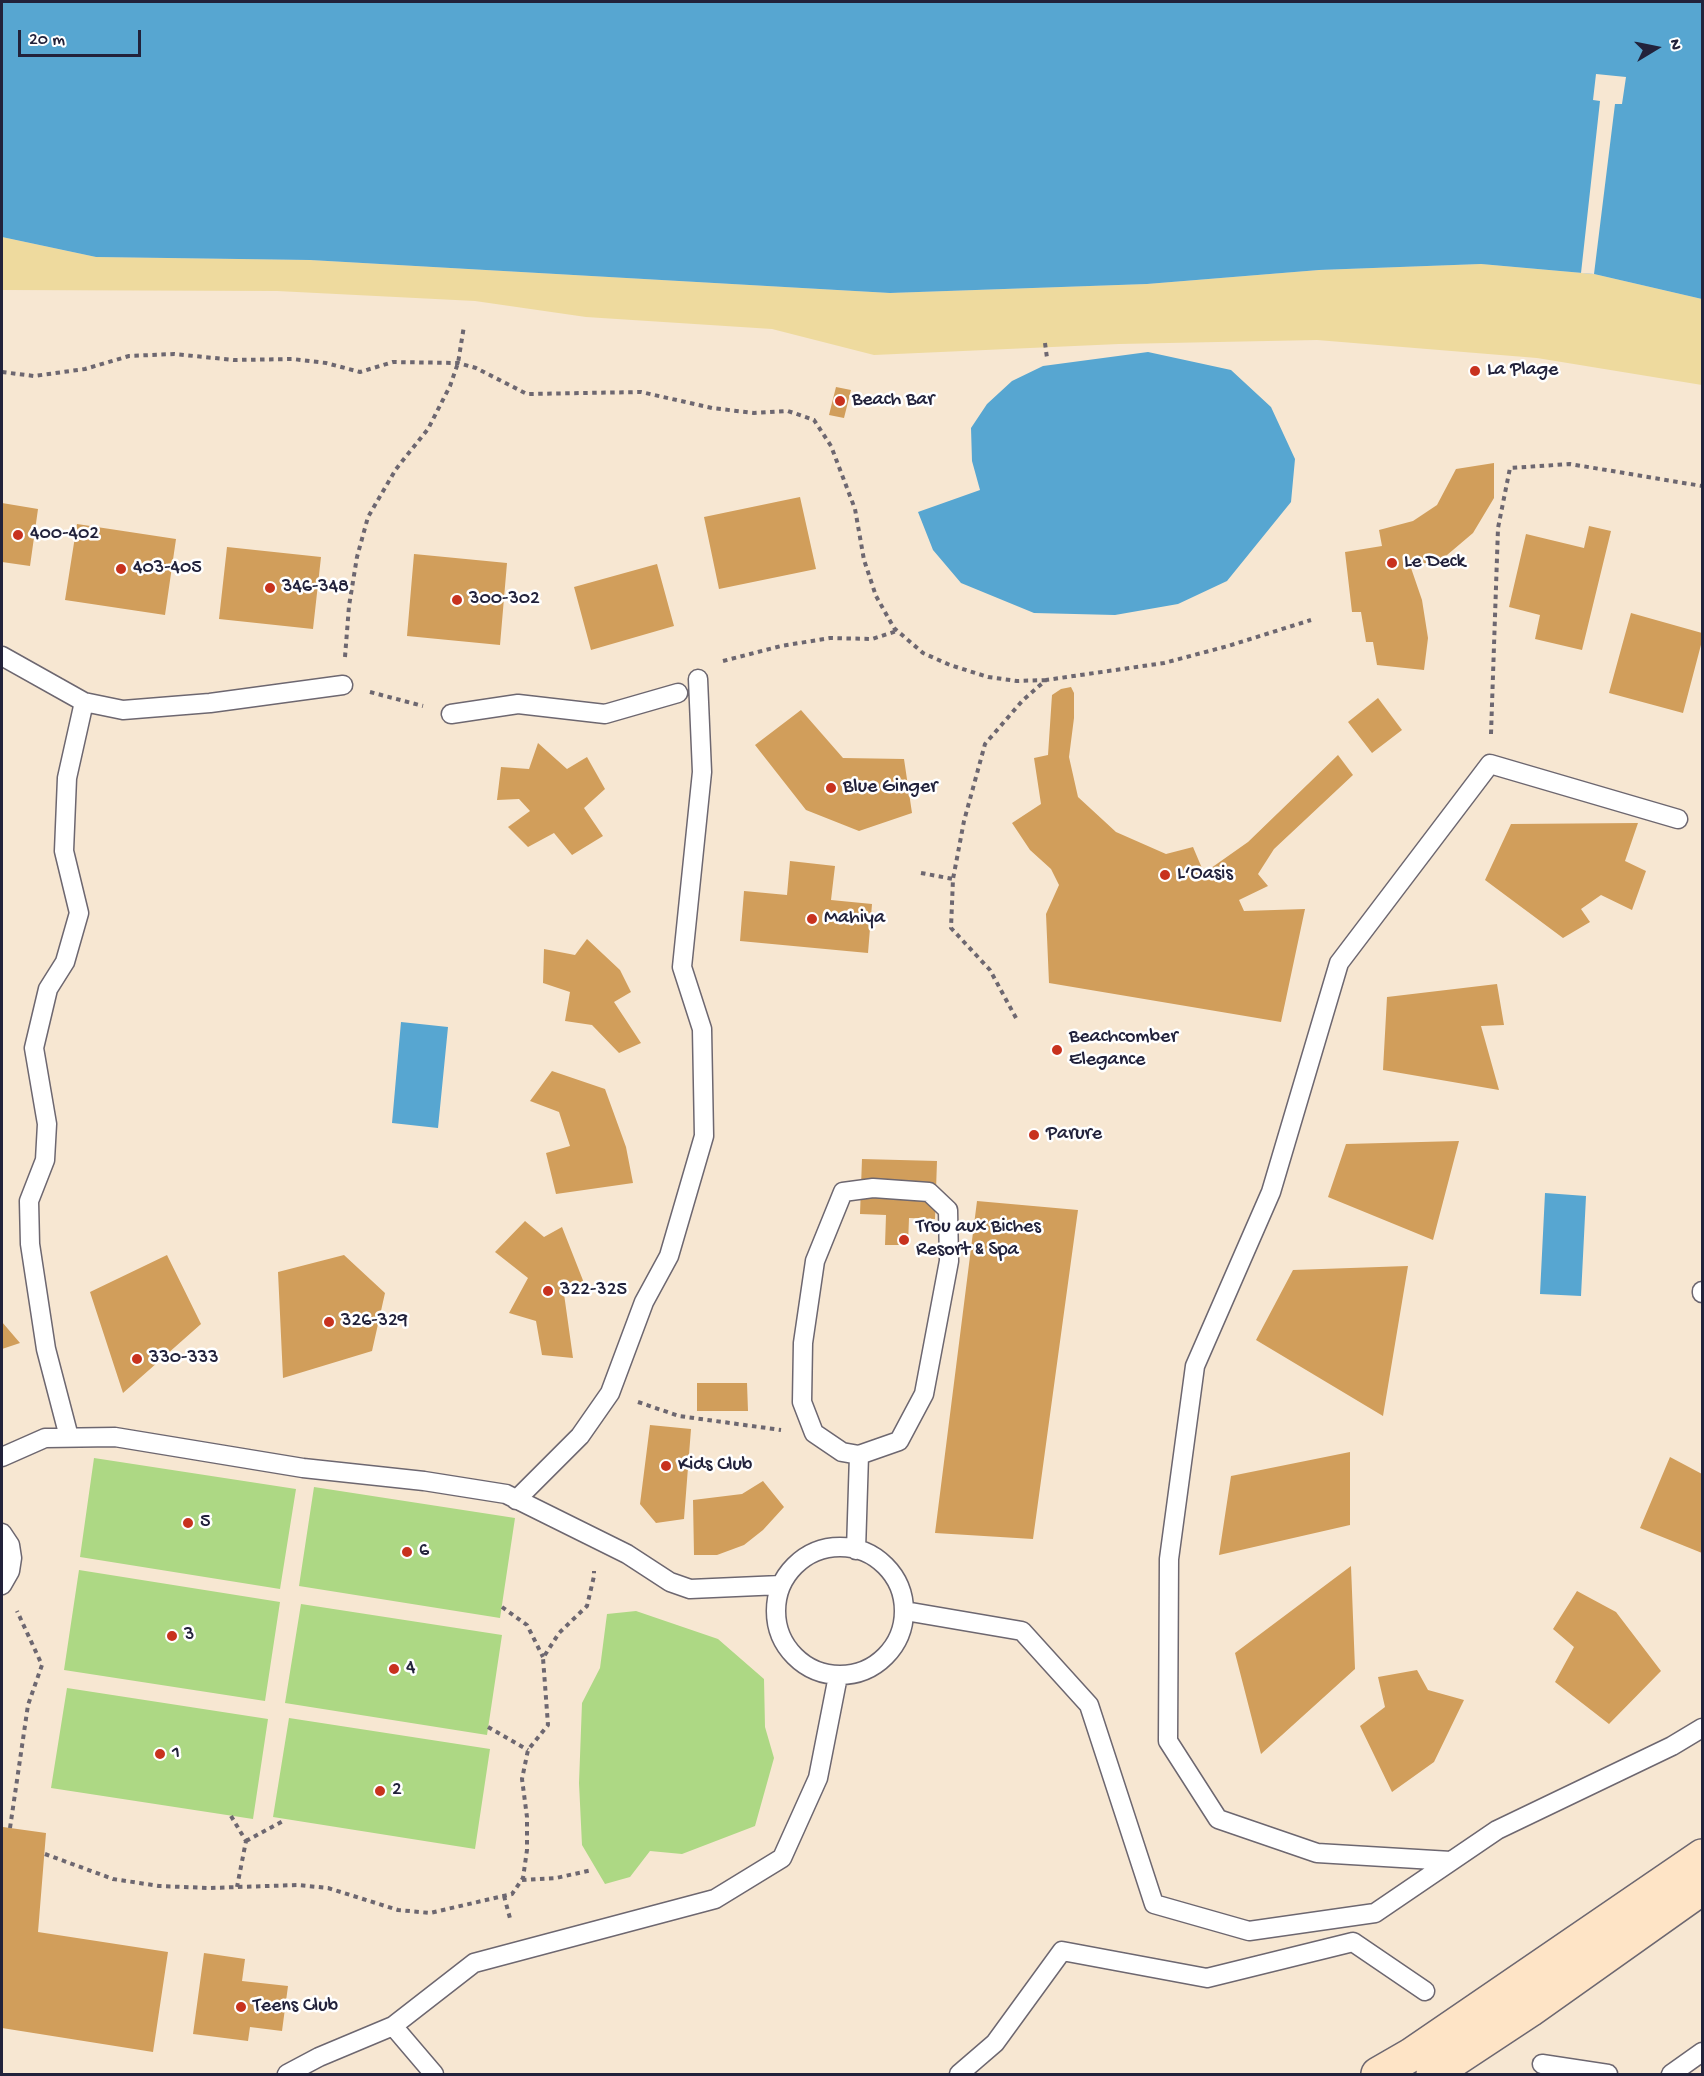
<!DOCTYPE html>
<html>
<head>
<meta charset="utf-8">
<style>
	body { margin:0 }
	#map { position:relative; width:1704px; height:2076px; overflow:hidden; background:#f7e7d2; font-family:"Gochi Hand",sans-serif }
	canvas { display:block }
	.frame { position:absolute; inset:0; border:3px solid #22223b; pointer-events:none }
	.north { position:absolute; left:1626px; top:18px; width:60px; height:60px; -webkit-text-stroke:4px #fff; paint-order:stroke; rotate:80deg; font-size:16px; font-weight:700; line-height:24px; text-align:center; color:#22223b }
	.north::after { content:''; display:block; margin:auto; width:21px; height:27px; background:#22223b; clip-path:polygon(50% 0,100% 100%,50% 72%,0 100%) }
	.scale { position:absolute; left:18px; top:30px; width:123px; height:27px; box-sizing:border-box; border:3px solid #22223b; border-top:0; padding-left:8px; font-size:18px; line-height:21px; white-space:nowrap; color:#22223b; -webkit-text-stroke:4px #fff; paint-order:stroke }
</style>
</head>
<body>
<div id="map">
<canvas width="1704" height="2076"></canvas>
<div class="frame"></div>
<div class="north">N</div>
<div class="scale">20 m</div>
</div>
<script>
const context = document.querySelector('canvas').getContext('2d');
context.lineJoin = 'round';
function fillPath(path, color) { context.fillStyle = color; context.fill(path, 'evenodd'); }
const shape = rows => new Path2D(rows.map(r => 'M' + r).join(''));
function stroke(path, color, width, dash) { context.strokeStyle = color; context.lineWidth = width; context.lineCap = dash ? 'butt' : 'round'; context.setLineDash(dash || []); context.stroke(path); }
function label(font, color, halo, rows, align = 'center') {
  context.font = font + ' "Gochi Hand",sans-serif'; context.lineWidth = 5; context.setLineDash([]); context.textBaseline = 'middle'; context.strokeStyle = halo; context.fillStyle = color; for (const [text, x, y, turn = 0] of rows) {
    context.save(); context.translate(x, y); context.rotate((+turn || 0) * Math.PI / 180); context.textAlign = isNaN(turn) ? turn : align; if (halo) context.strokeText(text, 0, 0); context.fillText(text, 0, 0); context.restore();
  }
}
fillPath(shape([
	[94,1458,296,1489,280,1589,80,1557],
	[314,1487,515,1518,500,1618,299,1586],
	[79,1570,280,1602,265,1701,64,1670],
	[301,1604,502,1635,487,1735,285,1703],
	[636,1611,718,1639,764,1679,765,1727,774,1758,755,1826,682,1854,650,1851,630,1877,605,1884,582,1845,579,1783,582,1703,600,1668,607,1614],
	[67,1688,268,1719,253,1819,51,1788],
	[289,1718,490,1749,475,1849,273,1817]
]), '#add884');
fillPath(shape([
	[2,237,96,257,310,260,890,293,1147,284,1319,270,1481,264,1594,274,1702,299,1702,385,1537,358,1317,340,1119,344,874,355,772,329,586,317,475,301,277,291,2,290]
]), '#eeda9e');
fillPath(shape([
	[2,2,1702,2,1702,299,1594,274,1481,264,1319,270,1147,284,890,293,310,260,96,257,2,237],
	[1148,352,1231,370,1271,407,1295,459,1291,502,1227,581,1178,604,1115,615,1034,613,961,583,933,550,918,512,980,490,972,461,971,428,987,404,1012,381,1043,366],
	[401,1022,448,1027,438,1128,392,1123],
	[1545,1193,1586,1196,1581,1296,1540,1294]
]), '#57a6d1');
fillPath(shape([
	[1596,74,1626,77,1622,104,1615,104,1594,274,1581,273,1600,101,1593,100]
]), '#f7e7d2');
fillPath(shape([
	[836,387,851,390,844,418,829,415],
	[1494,463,1494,498,1473,533,1440,561,1410,565,1422,600,1428,638,1424,670,1377,665,1373,642,1366,642,1361,612,1352,612,1345,552,1382,546,1379,530,1413,521,1437,505,1456,469],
	[800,497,816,569,719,589,704,517],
	[2,503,38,509,30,566,2,562],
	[77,524,176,539,165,615,65,600],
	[1589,526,1611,531,1582,650,1535,639,1540,615,1509,607,1526,534,1584,548],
	[227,547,321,557,313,629,219,619],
	[414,554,507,563,500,645,407,636],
	[657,564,674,626,591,650,574,587],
	[1631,613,1702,633,1702,641,1683,713,1609,693],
	[1071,687,1074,693,1074,718,1069,757,1078,797,1116,832,1166,854,1193,847,1204,873,1248,842,1338,755,1353,775,1274,849,1258,874,1268,886,1239,900,1244,911,1305,909,1281,1022,1049,983,1046,914,1059,885,1051,869,1030,850,1012,823,1041,804,1034,758,1048,755,1052,695,1061,689],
	[1378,698,1402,730,1372,753,1348,722],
	[801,710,843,758,904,759,912,813,859,831,806,810,755,745],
	[538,743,567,769,587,757,605,789,584,808,603,836,572,855,554,833,528,847,508,827,530,811,519,799,497,800,501,767,529,769],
	[1638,823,1625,861,1646,871,1632,910,1601,895,1581,909,1590,922,1563,938,1485,880,1511,824],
	[790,861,835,866,831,900,872,904,868,953,740,941,744,891,787,895],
	[587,939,620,970,631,992,614,1002,641,1043,619,1053,592,1025,565,1021,570,992,543,983,544,949,575,955],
	[1497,984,1504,1025,1481,1026,1499,1090,1383,1070,1387,997],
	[552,1071,605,1089,626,1147,633,1183,556,1194,546,1153,570,1146,559,1112,530,1101],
	[1459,1141,1433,1240,1328,1197,1346,1144],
	[862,1159,937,1161,935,1219,909,1218,908,1245,885,1245,886,1215,860,1214],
	[977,1201,1078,1210,1033,1539,935,1533],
	[525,1221,544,1237,562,1227,586,1288,564,1294,573,1358,542,1355,536,1321,509,1313,528,1278,495,1252],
	[167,1255,201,1324,123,1393,90,1292],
	[344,1255,385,1293,372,1351,283,1378,278,1272],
	[1408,1266,1383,1416,1256,1340,1293,1270],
	[2,1322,20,1343,2,1349],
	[697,1383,747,1383,748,1411,697,1411],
	[650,1425,691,1429,684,1519,656,1523,640,1504],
	[1350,1452,1350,1525,1219,1555,1231,1476],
	[1670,1457,1702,1474,1702,1553,1640,1528],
	[763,1481,784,1507,763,1530,744,1545,717,1555,694,1555,693,1500,742,1494],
	[1351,1566,1355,1669,1261,1754,1235,1653],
	[1577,1591,1616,1612,1661,1671,1609,1724,1555,1682,1574,1647,1553,1629],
	[1417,1670,1428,1690,1464,1700,1434,1762,1392,1792,1360,1726,1385,1707,1378,1677],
	[3,1827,46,1833,38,1932,168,1952,153,2052,2,2028],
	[204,1953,245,1959,242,1981,288,1986,282,2031,250,2027,248,2041,193,2034]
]), '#d19e5b');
const service = shape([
	[2,656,84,702,123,710,210,703,343,685],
	[451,714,518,704,605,714,678,693],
	[873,1188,929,1192,948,1210,949,1261,924,1394,899,1441,859,1455,842,1452,814,1433,802,1402,803,1343,815,1261,843,1192,873,1188],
	[1702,1291,1702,1293],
	[69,1437,46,1349,30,1244,29,1201,45,1160,47,1124,34,1048,48,989,65,962,79,913,64,851,67,778,84,702],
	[2,1457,45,1438,115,1437,303,1468,424,1481,506,1494,627,1554,670,1582,690,1589,781,1585],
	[516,1500,580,1436,610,1393,644,1302,669,1256,704,1136,702,1029,682,967,702,772,698,679],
	[2,1533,10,1545,12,1558,10,1571,2,1585],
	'776 1611a64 64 0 1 1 128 0a64 64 0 1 1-128 0Z',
	[856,1550,859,1455],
	[905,1611,1022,1631,1089,1705,1154,1904,1249,1931,1375,1913,1497,1830,1672,1746,1702,1728],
	[1451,1861,1317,1853,1218,1819,1168,1741,1169,1559,1195,1366,1271,1192,1339,963,1490,764,1678,819],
	[393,2026,434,2074],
	[1542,2064,1608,2074],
	[287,2074,319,2057,393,2026,474,1963,715,1899,782,1858,818,1778,838,1676],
	[959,2074,995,2043,1062,1951,1207,1978,1353,1942,1425,1991],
	[1671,2074,1702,2052]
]);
const secondary = shape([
	[1378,2074,1411,2055,1702,1856],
	[1433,2074,1530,2010,1702,1888]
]);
stroke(service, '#6d6770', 21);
stroke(secondary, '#6d6770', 36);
stroke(shape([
	[1045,343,1047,358],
	[2,372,34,376,85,369,129,356,174,354,234,360,293,359,326,363,360,372,393,362,458,363,476,368,527,394,641,392,712,408,754,413,788,411,814,420,831,446,855,509,864,560,876,596,894,628,923,653,950,665,988,677,1017,681,1046,680],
	[345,657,349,606,357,557,368,517,396,469,428,429,450,386,458,363,464,326],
	[723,661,781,646,830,638,872,639,897,631],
	[370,692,423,706],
	[1491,734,1498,528,1510,468,1570,464,1702,486],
	[921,873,953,879],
	[1016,1018,990,970,951,928,953,879,964,821,985,744,1023,700,1046,680,1164,663,1228,646,1311,620],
	[638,1402,679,1416,781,1430],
	[502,1607,527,1625,543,1657],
	[488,1727,528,1750],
	[231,1816,246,1841,237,1887],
	[10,1828,28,1705,42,1665,17,1611],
	[246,1841,285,1820],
	[45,1854,113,1879,159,1886,209,1888,298,1885,328,1888,398,1910,430,1913,512,1894,523,1878,527,1850,527,1817,522,1779,528,1750,548,1725,543,1658,559,1633,587,1606,594,1576,594,1571],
	[522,1880,556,1878,592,1870],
	[504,1896,511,1922]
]), '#6d6770', 4, [4.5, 4.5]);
stroke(service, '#fff', 18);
stroke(secondary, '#fee4c6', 33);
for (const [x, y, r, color] of [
	[1475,371,6,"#c8321e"],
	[840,401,6,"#c8321e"],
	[18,535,6,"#c8321e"],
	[1392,563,6,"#c8321e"],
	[121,569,6,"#c8321e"],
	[270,588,6,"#c8321e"],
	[457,600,6,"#c8321e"],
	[831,788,6,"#c8321e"],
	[1165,875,6,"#c8321e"],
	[812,919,6,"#c8321e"],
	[1057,1050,6,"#c8321e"],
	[1034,1135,6,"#c8321e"],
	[904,1240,6,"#c8321e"],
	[548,1291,6,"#c8321e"],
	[329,1322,6,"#c8321e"],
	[137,1359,6,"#c8321e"],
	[666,1466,6,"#c8321e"],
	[188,1523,6,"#c8321e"],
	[407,1552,6,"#c8321e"],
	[172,1636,6,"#c8321e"],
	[394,1669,6,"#c8321e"],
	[160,1754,6,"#c8321e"],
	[380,1791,6,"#c8321e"],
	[241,2007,6,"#c8321e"]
]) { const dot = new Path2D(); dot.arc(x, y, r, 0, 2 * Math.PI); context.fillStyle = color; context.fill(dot); stroke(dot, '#fff', 2); }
label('20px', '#22223b', '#fff', [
	["La Plage",1487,371],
	["Beach Bar",852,401],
	["400-402",30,535],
	["Le Deck",1404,563],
	["403-405",133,569],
	["346-348",282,588],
	["300-302",469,600],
	["Blue Ginger",843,788],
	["L‘Oasis",1177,875],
	["Mahiya",824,919],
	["Beachcomber",1069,1038],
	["Elegance",1069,1061],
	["Parure",1046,1135],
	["Trou aux Biches",916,1228],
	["Resort & Spa",916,1251],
	["322-325",560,1291],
	["326-329",341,1322],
	["330-333",149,1359],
	["Kids Club",678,1466],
	["5",200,1523],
	["6",419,1552],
	["3",184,1636],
	["4",406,1669],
	["1",172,1754],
	["2",392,1791],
	["Teens Club",253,2007]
], 'left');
</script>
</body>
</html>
